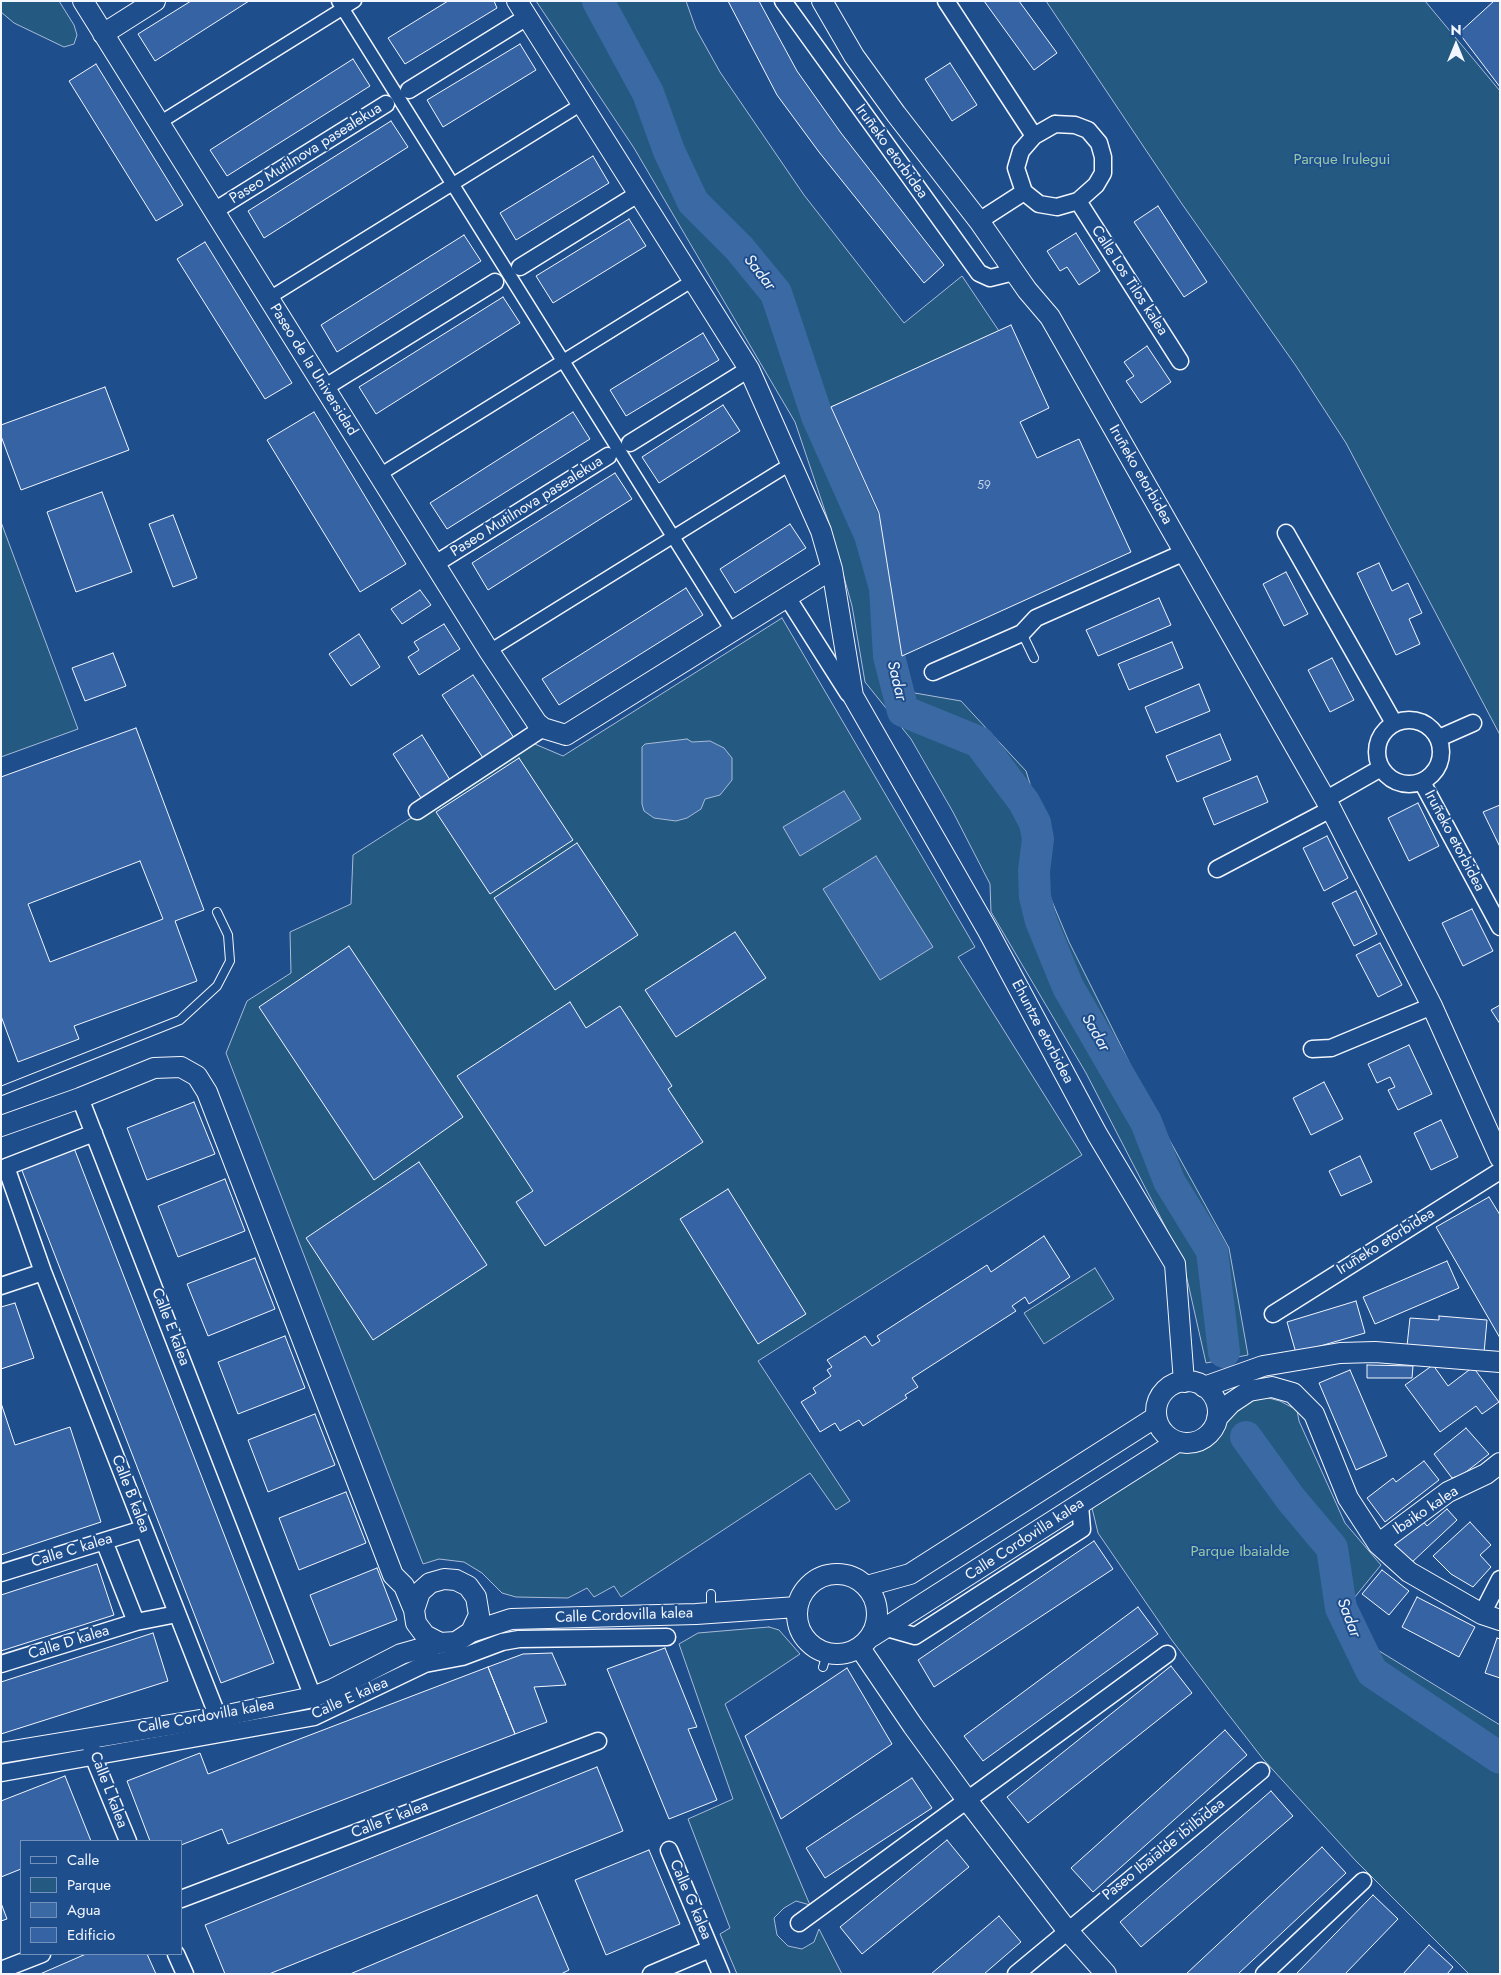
<!DOCTYPE html>
<html>
<head>
<meta charset="utf-8">
<style>
	body { margin:0 }
	#map { position:relative; width:1501px; height:1975px; overflow:hidden; background:#1f4e8c; font-family:Jost,sans-serif }
	canvas { display:block }
	.frame { position:absolute; inset:0; border:2px solid #f2f6ff; pointer-events:none }
	.legend { position:absolute; left:20px; top:1840px; width:162px; height:115px; box-sizing:border-box; background:#1f4e8c; border:1px solid #7391ba; margin:0; padding:6px 9px; list-style:none; font-size:15px; color:#f2f6ff }
	.legend li { display:flex; align-items:center; gap:10px; height:25px }
	.legend b { width:25px; border:1px solid #7391ba }
	.north { position:absolute; left:1431px; top:20px; width:50px; height:50px; -webkit-text-stroke:4px #1f4e8c; paint-order:stroke; rotate:0deg; font-size:14px; font-weight:700; line-height:20px; text-align:center; color:#f2f6ff }
	.north::after { content:''; display:block; margin:auto; width:18px; height:22px; background:#f2f6ff; clip-path:polygon(50% 0,100% 100%,50% 72%,0 100%) }
</style>
</head>
<body>
<div id="map">
<canvas width="1501" height="1975"></canvas>
<div class="frame"></div>
<ul class="legend">
<li><b style="height:6px;background:#1f4e8c"></b>Calle</li>
<li><b style="height:14px;background:#245a82"></b>Parque</li>
<li><b style="height:14px;background:#3b69a3"></b>Agua</li>
<li><b style="height:14px;background:#3563a3"></b>Edificio</li>
</ul>
<div class="north">N</div>
</div>
<script>
const context = document.querySelector('canvas').getContext('2d');
context.lineJoin = 'round';
function fillPath(path, color) { context.fillStyle = color; context.fill(path, 'evenodd'); }
const shape = rows => new Path2D(rows.map(r => 'M' + r).join(''));
function stroke(path, color, width, dash) { context.strokeStyle = color; context.lineWidth = width; context.lineCap = dash ? 'butt' : 'round'; context.setLineDash(dash || []); context.stroke(path); }
function label(font, color, halo, rows, align = 'center') {
  context.font = font + ' Jost,sans-serif'; context.lineWidth = 4; context.setLineDash([]); context.textBaseline = 'middle'; context.strokeStyle = halo; context.fillStyle = color; for (const [text, x, y, turn = 0] of rows) {
    context.save(); context.translate(x, y); context.rotate((+turn || 0) * Math.PI / 180); context.textAlign = isNaN(turn) ? turn : align; if (halo) context.strokeText(text, 0, 0); context.fillText(text, 0, 0); context.restore();
  }
}
const green = shape([
	[1,1,59,1,74,25,77,35,74,44,64,47,14,23,1,12,1,1],
	[536,1,686,1,696,29,720,72,804,195,904,323,962,276,1001,334,826,409,870,514,888,587,896,655,909,692,961,701,1026,771,1046,834,1041,875,1069,942,1153,1110,1229,1248,1248,1355,1206,1363,1183,1261,1086,1073,991,912,990,884,953,812,911,739,865,682,852,606,829,523,795,422,634,148,536,1],
	[1046,1,1425,1,1500,91,1500,735,1346,443,1296,366,1182,204,1046,1],
	[1,522,78,729,1,757,1,522],
	[782,618,975,947,958,957,1082,1155,758,1361,850,1501,836,1510,810,1473,621,1597,614,1586,594,1597,587,1588,568,1598,516,1597,502,1593,482,1573,464,1562,439,1559,423,1564,226,1053,247,1001,291,973,290,932,351,904,353,855,530,742,563,756,782,618],
	[1095,1268,1114,1299,1044,1344,1024,1313,1095,1268],
	[1265,1397,1280,1401,1297,1410,1299,1421,1345,1523,1381,1565,1350,1603,1356,1630,1376,1649,1500,1725,1500,1974,1469,1974,1355,1860,1263,1759,1221,1705,1171,1639,1098,1533,1091,1504,1177,1451,1196,1449,1210,1444,1222,1423,1251,1401,1265,1397],
	[769,1627,779,1630,800,1654,725,1704,810,1905,796,1901,784,1908,774,1918,777,1935,788,1946,802,1949,814,1942,819,1929,842,1974,737,1974,720,1934,730,1928,688,1819,733,1799,679,1644,698,1633,769,1627]
]);
fillPath(green, '#245a82');
stroke(green, '#a8bbd7', 1);
const water = shape([
	[687,739,692,742,710,741,724,748,732,758,732,780,720,795,705,799,701,809,687,818,676,821,654,818,644,811,642,804,642,747,645,744,687,739],
	[844,791,861,819,800,856,783,827,844,791],
	[876,856,933,947,880,980,823,889,876,856]
]);
fillPath(water, '#3b69a3');
stroke(water, '#a8bbd7', 1);
stroke(shape([
	[598,1,648,93,669,151,693,202,739,248,776,293,817,416,870,535,885,588,889,656,903,711,979,742,1024,802,1035,823,1038,839,1034,871,1035,897,1041,921,1068,987,1146,1122,1169,1181,1212,1251,1224,1352],
	[1246,1437,1290,1498,1332,1548,1341,1608,1372,1672,1500,1758]
]), '#3b69a3', 32);
const building = shape([
	[191,1,249,1,155,61,138,34,191,1],
	[448,1,494,1,497,8,405,64,388,38,448,1],
	[728,1,759,1,797,71,841,133,944,265,924,283,819,152,777,95,728,1],
	[984,1,1019,1,1057,53,1034,70,984,1],
	[1494,1,1500,1,1500,87,1459,33,1494,1],
	[520,44,536,70,443,127,427,100,520,44],
	[353,59,370,86,227,176,210,150,353,59],
	[950,63,977,105,952,121,925,79,950,63],
	[96,64,183,205,156,221,69,81,96,64],
	[391,121,408,147,264,238,248,211,391,121],
	[593,156,609,183,516,240,500,213,593,156],
	[1158,206,1207,282,1184,297,1134,222,1158,206],
	[629,219,646,246,553,303,536,276,629,219],
	[1076,233,1100,271,1079,285,1067,267,1060,271,1047,251,1076,233],
	[464,235,481,261,337,352,321,325,464,235],
	[205,242,292,383,265,399,177,259,205,242],
	[503,297,520,323,376,414,359,387,503,297],
	[1011,325,1049,408,1020,422,1037,458,1079,439,1131,552,902,656,879,513,831,407,1011,325],
	[703,333,719,360,626,416,610,390,703,333],
	[1147,346,1171,382,1141,403,1126,381,1134,376,1124,362,1147,346],
	[105,387,129,450,21,490,1,436,1,425,105,387],
	[723,405,740,431,659,483,642,457,723,405],
	[314,412,406,564,360,592,267,440,314,412],
	[573,412,590,439,447,529,430,503,573,412],
	[615,473,632,499,488,590,472,563,615,473],
	[102,492,132,572,76,592,47,512,102,492],
	[173,515,197,578,173,587,149,524,173,515],
	[790,524,806,548,735,593,720,569,790,524],
	[1379,563,1392,591,1408,583,1422,613,1409,619,1420,644,1396,655,1357,573,1379,563],
	[1286,572,1308,614,1284,626,1263,584,1286,572],
	[686,588,703,615,559,705,542,679,686,588],
	[420,590,431,605,402,624,391,609,420,590],
	[1159,598,1171,625,1098,656,1086,630,1159,598],
	[444,624,460,649,419,675,408,657,419,650,414,642,444,624],
	[359,634,380,667,351,686,329,654,359,634],
	[1172,642,1183,668,1129,690,1118,664,1172,642],
	[113,653,126,686,85,701,72,668,113,653],
	[1332,658,1354,700,1330,712,1308,670,1332,658],
	[473,675,514,738,483,758,442,695,473,675],
	[1199,684,1210,711,1156,733,1145,707,1199,684],
	[136,728,204,910,175,921,197,981,74,1026,79,1039,18,1062,1,1016,1,777,136,728],
	[140,861,163,919,50,962,28,904,140,861],
	[1220,734,1231,760,1177,782,1166,756,1220,734],
	[422,735,450,780,421,798,393,754,422,735],
	[519,758,573,840,490,894,436,812,519,758],
	[1257,776,1268,802,1214,825,1203,798,1257,776],
	[1418,803,1439,846,1409,861,1388,818,1418,803],
	[1500,805,1500,847,1483,812,1500,805],
	[1327,836,1348,878,1324,891,1303,848,1327,836],
	[577,843,638,935,555,990,494,898,577,843],
	[1356,891,1377,934,1354,946,1332,903,1356,891],
	[1472,909,1493,951,1463,966,1442,923,1472,909],
	[735,932,766,978,676,1037,645,990,735,932],
	[1380,943,1402,985,1378,997,1356,955,1380,943],
	[349,946,463,1117,374,1180,259,1007,349,946],
	[570,1002,586,1028,620,1006,672,1086,668,1089,703,1142,545,1246,516,1202,533,1191,457,1076,570,1002],
	[1500,1005,1500,1024,1491,1010,1500,1005],
	[1409,1045,1432,1094,1398,1110,1388,1090,1395,1087,1390,1077,1377,1083,1368,1064,1409,1045],
	[1324,1082,1343,1119,1311,1135,1293,1098,1324,1082],
	[194,1102,215,1154,147,1180,127,1128,194,1102],
	[1441,1120,1458,1157,1431,1170,1414,1133,1441,1120],
	[74,1148,274,1663,221,1683,21,1168,74,1148],
	[1360,1156,1372,1182,1341,1196,1329,1171,1360,1156],
	[419,1162,487,1265,373,1340,306,1238,419,1162],
	[225,1179,245,1231,178,1257,158,1206,225,1179],
	[728,1189,806,1314,758,1344,680,1219,728,1189],
	[1489,1197,1500,1215,1500,1338,1436,1227,1489,1197],
	[1044,1236,1070,1277,1029,1304,1025,1297,1012,1306,1016,1311,912,1378,918,1387,905,1395,907,1398,863,1426,859,1420,840,1431,835,1423,820,1432,801,1402,816,1393,813,1388,831,1376,827,1370,832,1367,827,1360,865,1336,872,1346,880,1341,877,1336,987,1265,991,1272,1044,1236],
	[255,1258,275,1309,208,1336,187,1284,255,1258],
	[1447,1261,1459,1288,1375,1324,1363,1297,1447,1261],
	[1356,1301,1365,1333,1296,1353,1287,1322,1356,1301],
	[15,1303,34,1358,1,1369,1,1307,15,1303],
	[1439,1316,1487,1320,1484,1353,1407,1346,1410,1318,1439,1320,1439,1316],
	[285,1336,305,1388,238,1414,218,1362,285,1336],
	[1367,1365,1413,1366,1412,1378,1367,1378,1367,1365],
	[1433,1365,1448,1386,1473,1367,1499,1402,1482,1414,1476,1406,1440,1432,1405,1385,1433,1365],
	[1350,1370,1387,1456,1356,1470,1319,1383,1350,1370],
	[1,1403,15,1445,70,1427,101,1522,1,1555,1,1403],
	[315,1414,335,1465,268,1492,248,1440,315,1414],
	[1466,1428,1489,1454,1462,1475,1452,1478,1434,1454,1466,1428],
	[1424,1461,1439,1480,1385,1522,1367,1498,1393,1478,1396,1482,1424,1461],
	[346,1492,366,1543,299,1570,279,1518,346,1492],
	[1447,1509,1457,1520,1410,1564,1393,1546,1422,1520,1427,1526,1447,1509],
	[1470,1522,1491,1545,1480,1555,1491,1567,1473,1587,1451,1574,1433,1556,1470,1522],
	[1094,1541,1113,1569,934,1687,918,1660,1094,1541],
	[97,1564,114,1615,1,1651,1,1595,97,1564],
	[377,1568,397,1620,330,1646,310,1595,377,1568],
	[1382,1570,1409,1591,1389,1615,1362,1594,1382,1570],
	[1417,1597,1475,1627,1459,1657,1402,1627,1417,1597],
	[1138,1607,1158,1634,983,1761,964,1736,1138,1607],
	[153,1633,168,1681,1,1734,1,1682,153,1633],
	[1497,1638,1500,1639,1500,1678,1485,1673,1497,1638],
	[665,1648,697,1727,688,1729,717,1800,669,1819,607,1669,665,1648],
	[552,1653,566,1685,534,1687,547,1722,515,1734,488,1667,523,1654,552,1653],
	[1171,1666,1192,1693,1028,1823,1007,1797,1171,1666],
	[488,1667,515,1734,228,1844,222,1829,181,1845,181,1841,150,1841,127,1781,200,1753,208,1774,488,1667],
	[847,1668,892,1744,781,1819,745,1736,847,1668],
	[1225,1730,1247,1755,1093,1892,1071,1868,1225,1730],
	[597,1767,623,1831,269,1974,225,1974,205,1925,597,1767],
	[65,1776,91,1841,21,1841,21,1869,1,1877,1,1801,65,1776],
	[912,1778,932,1808,825,1878,806,1848,912,1778],
	[1271,1791,1293,1816,1141,1947,1120,1922,1271,1791],
	[947,1840,969,1867,862,1954,840,1927,947,1840],
	[1322,1847,1346,1873,1238,1974,1186,1974,1322,1847],
	[649,1850,680,1924,606,1955,575,1880,649,1850],
	[537,1895,569,1970,561,1974,350,1974,537,1895],
	[1373,1895,1398,1919,1345,1974,1296,1974,1373,1895],
	[1,1903,7,1919,1,1921,1,1903],
	[999,1916,1021,1942,984,1974,931,1974,999,1916],
	[1429,1945,1453,1967,1447,1974,1403,1974,1429,1945],
	[86,1954,147,1954,156,1974,40,1974,86,1954]
]);
fillPath(building, '#3563a3');
stroke(building, '#f2f6ff', 1);
const service = shape([
	[1022,633,1034,658],
	[1,1091,180,1020,217,986,230,961,228,935,217,912],
	[711,1594,711,1613],
	[823,1667,827,1653]
]);
const pedestrian = shape([
	[338,1,732,631],
	[159,123,355,1],
	[269,298,582,104],
	[379,475,692,281],
	[489,651,792,463]
]);
const minor = shape([
	[783,1,979,273,990,278,1014,272],
	[946,1,1034,136],
	[409,90,527,17],
	[1055,124,1075,125,1088,130,1099,143,1103,157,1103,173,1096,185,1078,201,1057,207,1039,204,1024,192,1016,168,1021,151,1034,136,1055,124],
	[1078,201,1180,361],
	[214,211,386,104],
	[979,221,1024,192],
	[520,267,638,194],
	[324,388,495,282],
	[630,443,749,369],
	[1286,533,1394,723],
	[435,564,608,456],
	[787,597,848,693,853,696],
	[933,672,1022,633,1036,618,1185,552],
	'1377 752a32 32 0 1 1 64 0a32 32 0 1 1-64 0Z',
	[1439,738,1473,723],
	[1422,782,1500,927],
	[1325,800,1381,768],
	[417,811,543,728],
	[1217,869,1331,809],
	[1312,1049,1331,1048,1432,1006],
	[80,1098,313,1697],
	[94,1133,6,1167,43,1272,218,1717],
	[1,1286,43,1272],
	[1273,1314,1500,1171],
	[104,1541,136,1622],
	[1,1573,143,1529],
	[1482,1614,1500,1579],
	[887,1628,915,1636,926,1629,1082,1529,1080,1505],
	[1,1664,136,1622,177,1614],
	[91,1746,93,1756,128,1841],
	[1,1773,314,1717,425,1664,462,1657,502,1642,519,1639,667,1637],
	[669,1850,721,1974],
	[181,1899,598,1741],
	[799,1923,1167,1654],
	[176,1954,185,1974],
	[1,1970,42,1954],
	[651,1974,710,1949],
	[1016,1974,1261,1771],
	[1264,1974,1363,1881]
]);
const tertiary = shape([
	[83,1,489,651,537,723,543,728,566,735,832,569],
	[517,1,749,369,821,531,832,569,853,696,988,931,1097,1134,1175,1264,1184,1382],
	[822,1,854,56,896,114,979,221,1027,290,1050,317,1331,809,1432,1006,1500,1158],
	[103,34,155,1],
	[1,1126,80,1098,154,1068,181,1067,197,1076,207,1092,393,1575,404,1586,414,1610],
	'1156 1412a31 31 0 1 1 62 0a31 31 0 1 1-62 0Z',
	[1204,1387,1263,1366,1340,1353,1375,1352,1500,1362],
	[1217,1418,1231,1403,1249,1391,1272,1387,1293,1393,1314,1414,1348,1498,1378,1544,1409,1572,1482,1614,1500,1620],
	[1378,1544,1448,1492,1486,1474,1500,1463],
	'797 1614a40 40 0 1 1 80 0a40 40 0 1 1-80 0Z',
	[867,1586,910,1574,1156,1417],
	[471,1632,479,1615,476,1597,468,1586,456,1580,444,1579,430,1583,420,1592,414,1610,416,1623,425,1635,440,1643,456,1642,471,1632,511,1619,696,1614,797,1607],
	[871,1637,1177,1442],
	[860,1648,913,1726,967,1800,1067,1930,1106,1974],
	[1,1753,218,1717,313,1697,333,1689,401,1654,440,1643]
]);
stroke(service, '#f2f6ff', 10);
stroke(pedestrian, '#f2f6ff', 15);
stroke(minor, '#f2f6ff', 19);
stroke(tertiary, '#f2f6ff', 22);
stroke(service, '#1f4e8c', 8);
stroke(pedestrian, '#1f4e8c', 12);
stroke(minor, '#1f4e8c', 16);
stroke(tertiary, '#1f4e8c', 20);
label('12px', '#c3d1e8', null, [
	["59",984,486]
]);
label('15px', '#f2f6ff', '#1f4e8c', [
	["Iruñeko etorbidea",891,152,54],
	["Paseo Mutilnova pasealekua",306,154,-32],
	["Calle Los Tilos kalea",1129,281,57],
	["Paseo de la Universidad",313,370,58],
	["Iruñeko etorbidea",1140,475,60],
	["Paseo Mutilnova pasealekua",527,507,-32],
	["Iruñeko etorbidea",1454,841,62],
	["Ehuntze etorbidea",1042,1032,62],
	["Iruñeko etorbidea",1386,1242,-32],
	["Calle E kalea",170,1327,69],
	["Calle B kalea",130,1494,69],
	["Ibaiko kalea",1426,1511,-34],
	["Calle Cordovilla kalea",1025,1540,-33],
	["Calle C kalea",72,1551,-17],
	["Calle Cordovilla kalea",624,1616,-2],
	["Calle D kalea",69,1643,-17],
	["Calle E kalea",350,1699,-24],
	["Calle Cordovilla kalea",206,1717,-10],
	["Calle L kalea",108,1790,69],
	["Calle F kalea",390,1820,-21],
	["Paseo Ibaialde ibilbidea",1164,1850,-39],
	["Calle G kalea",690,1900,67]
]);
label('15px', '#97c8a6', '#1f4e8c', [
	["Parque Irulegui",1342,160],
	["Parque Ibaialde",1240,1552]
]);
label('italic 16px', '#f2f6ff', '#1f4e8c', [
	["Sadar",759,273,52],
	["Sadar",896,681,76],
	["Sadar",1095,1033,60],
	["Sadar",1348,1618,69]
]);
</script>
</body>
</html>
